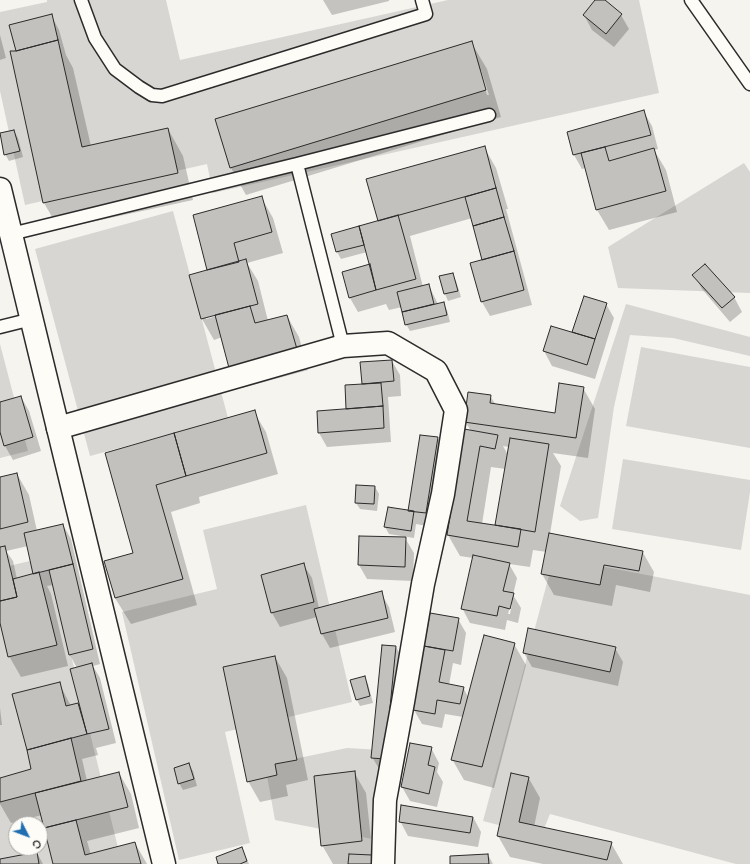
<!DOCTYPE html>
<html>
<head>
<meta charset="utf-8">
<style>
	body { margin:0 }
	#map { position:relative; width:750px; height:864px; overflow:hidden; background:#f5f4ef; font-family:"Balsamiq Sans",sans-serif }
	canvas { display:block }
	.north { position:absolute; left:8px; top:816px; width:40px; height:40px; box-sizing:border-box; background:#fdfcf7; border:1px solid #a9a8a5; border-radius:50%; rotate:132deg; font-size:11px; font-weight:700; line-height:16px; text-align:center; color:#2b2b2b }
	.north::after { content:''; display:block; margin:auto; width:14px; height:18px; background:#1f6fb2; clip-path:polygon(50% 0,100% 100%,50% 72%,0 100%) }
</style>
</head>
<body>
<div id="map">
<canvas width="750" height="864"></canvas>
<div class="north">С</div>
</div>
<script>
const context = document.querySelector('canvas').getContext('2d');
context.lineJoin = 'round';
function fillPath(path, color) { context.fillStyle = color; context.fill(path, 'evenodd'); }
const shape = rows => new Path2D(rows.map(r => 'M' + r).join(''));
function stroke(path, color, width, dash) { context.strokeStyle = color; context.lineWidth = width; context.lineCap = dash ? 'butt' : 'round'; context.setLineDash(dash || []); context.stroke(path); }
fillPath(shape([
	[47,0,166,0,180,60,448,0,639,0,659,93,213,193,207,164,25,205,0,91,0,12,47,2],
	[744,163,750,172,750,293,618,288,608,247],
	[173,211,228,418,90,456,35,249],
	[626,304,750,337,750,356,673,338,630,335,614,407,598,518,580,521,560,506],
	[0,344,28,451,0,458],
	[641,347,750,367,750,448,626,426],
	[623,459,750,480,750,492,741,550,612,529],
	[306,505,352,702,225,732,250,843,179,860,122,612,217,589,203,530],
	[47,557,122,864,0,864,0,568],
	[16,824,40,824,40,848,16,848],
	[554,557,750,595,750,864,736,864,550,814,541,836,483,821],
	[347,748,400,751,393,843,275,820,265,765]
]), '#d7d6d2');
fillPath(shape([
	[323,0,389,0,389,1,332,15],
	[597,0,603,0,621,15,629,29,614,47,592,30,584,15],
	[51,15,59,30,66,55,73,68,91,146,168,129,183,156,193,200,59,229,44,203,11,52,17,52],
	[0,35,6,58,0,60],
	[471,42,487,69,501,117,246,195,231,168,216,120],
	[479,70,481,70,489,95,487,95],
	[644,112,652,126,658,149,654,150,666,170,677,212,609,230,597,210,586,168,582,169,574,155,568,132],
	[14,131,18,138,23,157,9,161,5,154,0,134],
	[484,147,496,168,508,209,506,209,532,305,490,316,482,302,472,264,484,261,472,218,410,236,423,287,429,286,438,304,443,303,447,310,450,322,410,331,406,324,402,307,389,310,386,304,358,312,350,298,371,265,367,252,341,259,337,252,332,234,379,221],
	[261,197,273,218,283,253,247,263,258,281,268,321,287,316,299,337,308,370,242,388,230,367,222,337,214,340,202,319,191,276,209,271],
	[220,313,220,315,206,319,206,317],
	[452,274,456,281,461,297,448,301,445,294],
	[694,275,734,297,742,312,730,322,702,289],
	[584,297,606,304,614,318,595,379,552,366,544,351,552,327,573,333],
	[392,361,400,375,401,396,388,397,391,442,327,447,319,433,347,410,363,385,361,363],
	[583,388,595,409,588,458,553,453,561,466,550,534,642,551,654,572,650,592,616,585,612,606,554,595,542,574,547,552,533,550,530,567,509,564,517,578,513,595,521,608,518,623,507,620,505,630,470,623,462,608,473,558,460,556,448,535,465,431,471,431,465,421,490,396,496,405,556,414],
	[503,446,509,447,508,455],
	[491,467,506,469,496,526,482,524],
	[511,602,512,604,510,614,508,614],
	[21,397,29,411,41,451,13,460,5,446,0,428,0,403],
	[254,412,266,432,278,474,199,497,200,503,171,512,197,605,131,624,115,598,134,553,106,454],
	[438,438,446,453,433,527,416,524,414,538,389,534,385,527,409,511],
	[17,474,29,495,37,531,63,525,71,539,100,664,93,666,100,678,116,743,96,748,98,755,82,759,87,781,119,773,131,794,139,828,87,841,91,855,135,843,147,864,54,864,42,815,11,823,0,804,0,779,33,770,59,683,71,706,78,704,80,708,77,668,70,655,53,585,47,586,51,594,68,666,21,677,9,656,0,619,0,478],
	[28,546,34,574,17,579,13,561,6,551],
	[375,487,379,494,377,511,360,509,356,503],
	[405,538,414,553,413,581,367,579,359,565],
	[303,564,312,578,319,608,381,593,389,607,395,632,330,648,322,634,317,617,280,627,272,613,262,575],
	[431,614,458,619,466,633,461,665,453,663,449,685,463,687,468,697,514,644,526,665,494,788,464,780,452,759,463,717,445,714,442,728,422,724,414,710],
	[396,647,404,661,381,772,372,757],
	[615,648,623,662,618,686,532,667,524,653],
	[275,657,287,678,308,780,286,785,288,796,260,802,248,781],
	[364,677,368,684,373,703,360,706,357,700],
	[0,708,2,725,0,725],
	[411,744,431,748,439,763,437,772,443,782,437,807,410,801,402,787],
	[189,765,193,771,197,786,183,790,179,783],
	[354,772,366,793,373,858,377,864,333,864,322,845],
	[528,777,540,798,534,827,611,843,623,864,543,864,510,857,498,836],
	[473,817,481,832,478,847,408,836,400,821],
	[242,849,249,864,219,864],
	[37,853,43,864,0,864,0,860],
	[488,855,493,864,451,864]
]), '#0003');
const building = shape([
	[595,0,605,0,622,14,606,34,583,15,595,0],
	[52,14,58,40,16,51,9,25,52,14],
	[58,40,82,147,168,128,178,173,43,203,10,51,16,51,58,40],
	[472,41,486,90,230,168,215,119,472,41],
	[644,110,651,135,573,155,567,132,644,110],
	[14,130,20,151,4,155,0,133,14,130],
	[485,146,496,188,378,221,366,179,485,146],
	[605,147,609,161,654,148,666,191,596,210,581,153,605,147],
	[496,188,504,217,473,226,465,197,496,188],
	[262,196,272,232,234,243,239,262,207,270,193,215,262,196],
	[398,215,416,279,376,290,359,226,398,215],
	[504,217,514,251,482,260,473,226,504,217],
	[359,226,364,245,336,252,331,234,359,226],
	[514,251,524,290,481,302,470,263,514,251],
	[246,259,258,304,201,319,189,275,246,259],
	[370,264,376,290,349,298,342,272,370,264],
	[705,264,735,297,722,308,692,275,705,264],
	[453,273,458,291,444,294,439,276,453,273],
	[429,284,434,304,402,312,397,292,429,284],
	[584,296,607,303,595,339,572,332,584,296],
	[444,302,447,315,405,325,402,312,444,302],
	[250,306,255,323,287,315,297,349,229,368,215,315,250,306],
	[551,326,595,339,587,365,543,351,551,326],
	[392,360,394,381,362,384,360,362,392,360],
	[381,383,383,406,346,409,345,385,381,383],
	[559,383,584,387,576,438,464,422,468,392,491,395,490,403,555,413,559,383],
	[21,396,33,437,4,446,0,432,0,402,21,396],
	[383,406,384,428,318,433,317,411,383,406],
	[255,410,267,453,186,476,174,433,255,410],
	[464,429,498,435,495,449,480,446,467,521,521,529,518,547,447,535,464,429],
	[174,433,186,476,156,485,183,579,115,598,104,561,133,553,105,453,174,433],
	[420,435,438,437,426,513,408,511,420,435],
	[510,438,549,444,535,532,495,525,510,438],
	[17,473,28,522,0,529,0,477,17,473],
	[356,485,375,486,374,504,355,503,356,485],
	[388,507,414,511,411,531,384,527,388,507],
	[63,524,73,564,33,574,24,533,63,524],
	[549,533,643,551,639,571,604,565,600,585,541,574,549,533],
	[359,536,406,537,405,567,358,565,359,536],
	[5,546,17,597,0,601,0,547,5,546],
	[473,555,510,563,503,591,514,593,510,609,499,606,497,616,461,609,473,555],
	[304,563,314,602,271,613,261,575,304,563],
	[73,564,93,649,69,655,49,570,73,564],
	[39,572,57,645,8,657,0,623,0,601,17,597,13,579,39,572],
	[382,591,388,618,321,634,314,609,382,591],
	[430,613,459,618,453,651,424,646,430,613],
	[528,628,616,647,610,672,523,653,528,628],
	[484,635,515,643,482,767,451,760,484,635],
	[382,645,396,646,385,759,371,758,382,645],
	[424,646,445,650,439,682,464,687,460,704,437,700,435,714,413,710,424,646],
	[275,656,297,760,275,764,277,775,247,782,223,667,275,656],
	[92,663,109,729,87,734,70,669,92,663],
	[365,676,370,696,356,700,350,680,365,676],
	[60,682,66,706,78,703,87,734,27,750,12,694,60,682],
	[71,738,81,781,0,802,0,778,31,769,27,750,71,738],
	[410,743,432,747,428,765,435,767,429,794,401,787,410,743],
	[189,763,194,779,178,784,174,768,189,763],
	[355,771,362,841,321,846,314,776,355,771],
	[119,772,128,807,44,828,35,793,119,772],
	[511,773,529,777,519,822,612,842,607,860,497,836,511,773],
	[401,805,473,817,470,833,399,822,401,805],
	[76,820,85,855,135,842,141,864,53,864,44,828,76,820],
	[242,847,247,861,240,864,218,864,216,857,242,847],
	[37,852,39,864,0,864,0,859,37,852],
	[349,854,372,855,372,864,348,864,349,854],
	[488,854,489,864,450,864,450,856,488,854]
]);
fillPath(building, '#c2c1be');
stroke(building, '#2b2b2b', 1);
const service = shape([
	[81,0,95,38,115,69,139,87,152,95,162,96,426,14,422,0],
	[691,0,750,84],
	[297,164,343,346],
	[11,234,297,164,489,115],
	[0,327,32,319]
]);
const minor = shape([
	[164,864,58,428,343,346,388,343,436,371,456,410,443,494,423,584,403,702,385,800,383,864]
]);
const tertiary = shape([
	[0,189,58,428]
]);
stroke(service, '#2b2b2b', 15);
stroke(minor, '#2b2b2b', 25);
stroke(tertiary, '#2b2b2b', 25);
stroke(service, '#fdfcf7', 12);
stroke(minor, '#fdfcf7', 22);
stroke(tertiary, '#fdfcf7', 22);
</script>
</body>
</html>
